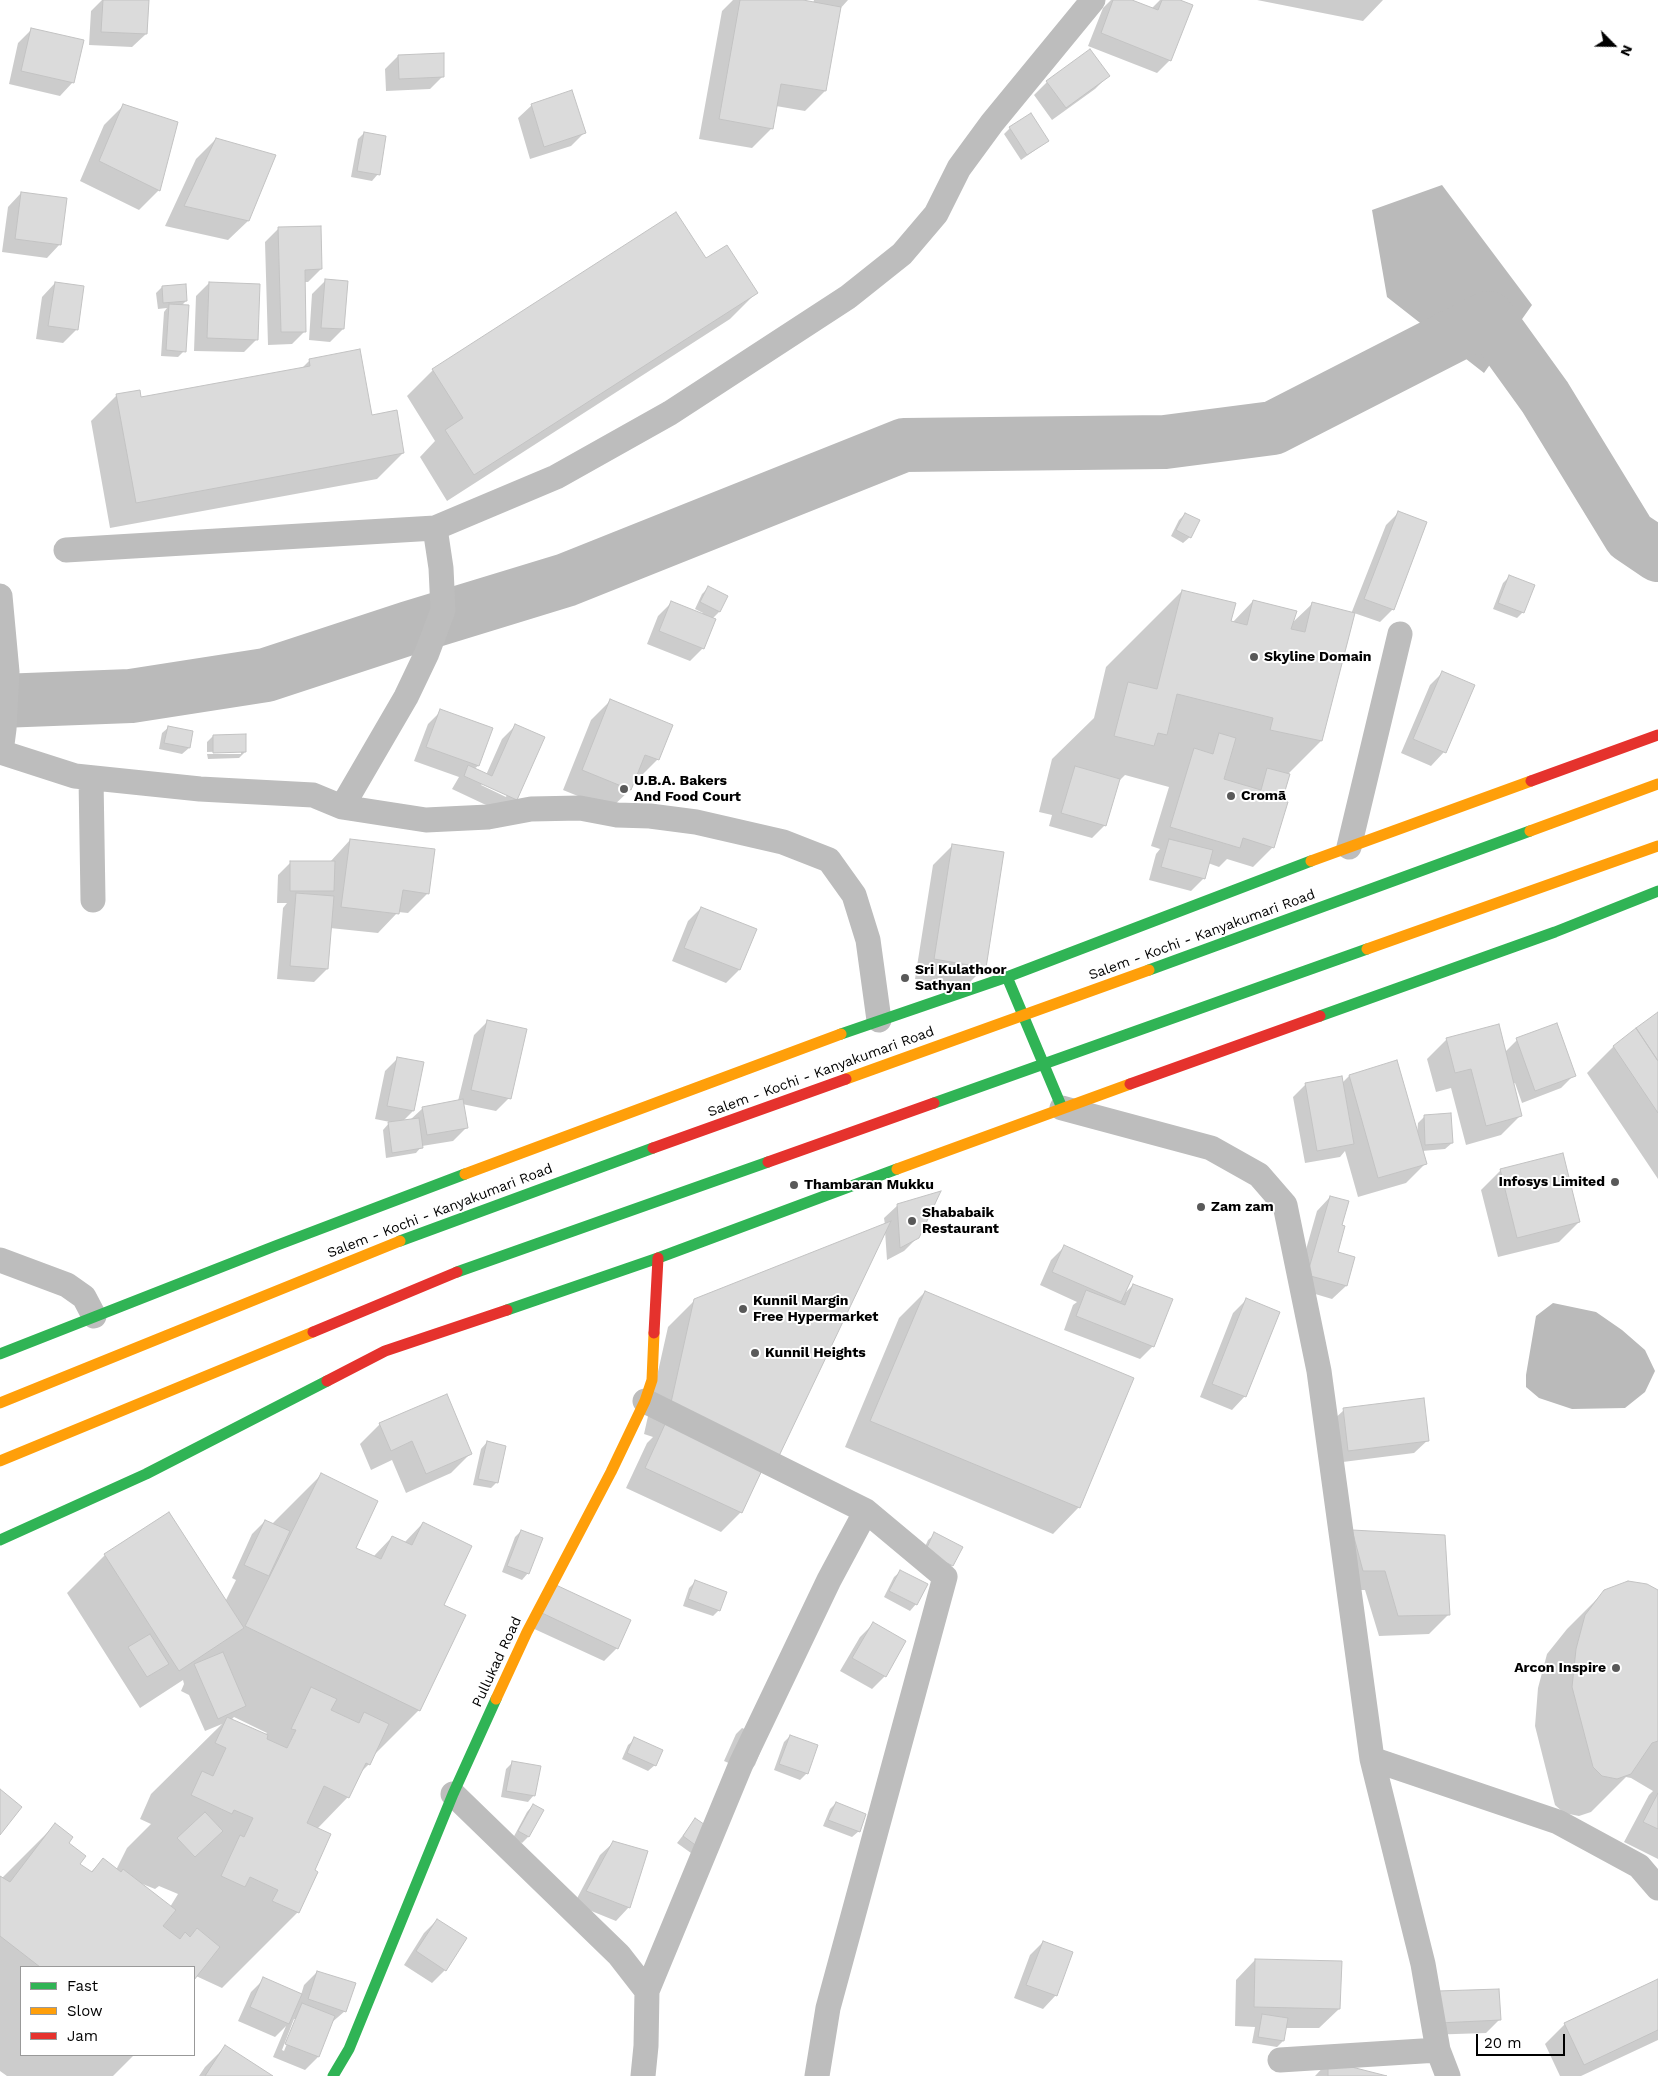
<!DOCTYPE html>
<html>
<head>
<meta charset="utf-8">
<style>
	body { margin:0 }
	#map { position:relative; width:1658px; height:2076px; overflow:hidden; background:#fff; font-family:"Work Sans",sans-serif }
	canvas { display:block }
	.legend { position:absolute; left:20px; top:1966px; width:175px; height:90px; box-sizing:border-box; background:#fff; border:1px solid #999; margin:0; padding:6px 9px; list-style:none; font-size:15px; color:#000 }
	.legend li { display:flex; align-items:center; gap:10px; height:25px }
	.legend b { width:25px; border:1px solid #999 }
	.north { position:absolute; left:1588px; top:20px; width:50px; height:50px; -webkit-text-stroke:4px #fff; paint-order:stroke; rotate:113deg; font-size:14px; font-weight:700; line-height:20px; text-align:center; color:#000 }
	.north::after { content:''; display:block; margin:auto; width:18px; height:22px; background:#000; clip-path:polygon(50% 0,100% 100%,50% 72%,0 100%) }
	.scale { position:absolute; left:1476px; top:2034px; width:89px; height:22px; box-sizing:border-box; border:2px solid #000; border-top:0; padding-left:6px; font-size:15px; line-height:18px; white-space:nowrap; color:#000; -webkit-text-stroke:4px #fff; paint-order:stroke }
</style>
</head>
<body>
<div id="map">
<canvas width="1658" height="2076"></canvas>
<ul class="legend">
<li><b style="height:6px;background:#30b455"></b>Fast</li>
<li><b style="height:6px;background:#ff9f0a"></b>Slow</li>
<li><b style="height:6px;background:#e5322d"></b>Jam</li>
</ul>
<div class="north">N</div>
<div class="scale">20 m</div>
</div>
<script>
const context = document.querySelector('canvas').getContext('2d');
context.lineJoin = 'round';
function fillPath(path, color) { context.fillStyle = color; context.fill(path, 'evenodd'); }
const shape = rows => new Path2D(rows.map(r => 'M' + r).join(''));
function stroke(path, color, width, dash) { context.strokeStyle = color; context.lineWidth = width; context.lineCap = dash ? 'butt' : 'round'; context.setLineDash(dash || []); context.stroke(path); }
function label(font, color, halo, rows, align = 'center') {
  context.font = font + ' "Work Sans",sans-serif'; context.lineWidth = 4; context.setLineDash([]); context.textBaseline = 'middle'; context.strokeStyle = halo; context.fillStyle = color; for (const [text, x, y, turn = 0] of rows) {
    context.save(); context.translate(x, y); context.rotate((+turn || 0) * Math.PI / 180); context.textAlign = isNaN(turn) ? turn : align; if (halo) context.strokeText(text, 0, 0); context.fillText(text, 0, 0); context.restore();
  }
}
fillPath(shape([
	[1442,185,1532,305,1484,373,1387,297,1372,210],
	[1650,531,1658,536,1658,578,1647,572],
	[1553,1303,1596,1312,1622,1330,1645,1350,1655,1371,1645,1392,1625,1408,1572,1409,1539,1398,1526,1387,1526,1375,1536,1316]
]), '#bababa');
fillPath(shape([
	[102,0,147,0,146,34,132,47,89,45,91,11],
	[733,0,795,0,813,3,814,0,848,0,839,10,825,91,805,111,776,106,772,128,752,148,699,139,722,11],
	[1111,0,1129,0,1151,9,1160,0,1176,0,1170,60,1157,73,1088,46,1103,8],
	[1257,0,1383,0,1363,21],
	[31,30,73,82,60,96,9,84,18,43],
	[398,56,443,76,430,89,386,91,385,69],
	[1108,76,1095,89,1052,120,1034,95,1047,82],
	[124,105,176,123,158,191,139,210,80,181,104,125],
	[532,105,584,133,571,146,530,159,518,118],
	[1010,128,1048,141,1021,160,1004,134],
	[364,133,378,174,372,181,351,177,358,139],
	[216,139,248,221,228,240,165,226,196,159],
	[21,193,60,244,47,258,2,252,8,207],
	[279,228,321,269,308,282,304,282,305,331,292,344,268,345,265,242],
	[705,260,756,293,730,319,447,501,420,457,435,441,407,396,433,370],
	[326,280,343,329,330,342,309,340,312,294],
	[55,283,76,330,63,343,36,339,42,297],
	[209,283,257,339,244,352,194,351,196,296],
	[162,287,186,301,181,306,184,351,178,357,161,356,164,312,167,308,158,309,156,293],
	[310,360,371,416,403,453,377,479,110,528,91,421,117,395,140,398,301,369],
	[1399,512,1393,609,1380,622,1354,613,1321,741,1287,775,1273,847,1253,867,1227,859,1219,867,1208,863,1204,878,1191,891,1149,880,1156,854,1160,849,1151,846,1169,787,1125,775,1117,783,1105,825,1092,838,1049,826,1052,815,1039,812,1052,759,1094,718,1106,667,1182,591,1232,623,1253,601,1291,624,1312,604,1351,614,1386,525],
	[1185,514,1190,537,1183,543,1171,536,1179,520],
	[1509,577,1523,612,1517,618,1493,609,1503,583],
	[708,588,726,596,719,612,712,619,703,648,690,661,647,644,658,616,671,603,702,615,703,613,695,609,702,594],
	[1443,672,1473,685,1444,752,1431,766,1401,753,1430,685],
	[610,701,658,759,638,779,635,778,630,790,610,809,563,790,591,720],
	[441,711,491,729,478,766,474,769,486,775,502,739,515,726,516,800,503,813,452,789,459,777,414,761,428,724],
	[483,783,507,794,506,797,481,785],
	[169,727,189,748,182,754,159,749,162,733],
	[213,736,245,752,239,758,208,759,207,754,241,754,241,751,207,752,207,742],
	[350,840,428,893,408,913,398,912,378,933,330,928,327,969,314,982,277,979,283,908,287,903,277,903,278,875,291,862,330,862],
	[953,845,985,967,965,987,915,979,933,865],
	[701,908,739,970,726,983,672,961,688,921],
	[1658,1014,1658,1179,1587,1073,1613,1047],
	[487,1022,509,1098,496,1111,462,1104,466,1128,453,1141,422,1146,416,1153,386,1158,383,1130,390,1122,375,1119,385,1071,398,1058,413,1111,403,1121,410,1120,423,1108,458,1101,474,1035],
	[1447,1039,1505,1052,1517,1040,1574,1075,1561,1088,1522,1103,1515,1083,1513,1084,1521,1115,1501,1135,1466,1145,1451,1088,1436,1092,1427,1059],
	[1349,1076,1417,1134,1418,1123,1424,1117,1452,1143,1445,1149,1422,1151,1426,1163,1406,1183,1358,1197,1345,1151,1340,1157,1305,1163,1293,1097,1306,1084,1342,1083],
	[1501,1170,1579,1222,1559,1242,1498,1257,1481,1190],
	[1330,1197,1341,1226,1337,1253,1353,1258,1346,1286,1332,1299,1295,1288,1317,1211],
	[898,1205,918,1237,904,1251,887,1260,885,1231,741,1512,721,1532,626,1488,647,1443,653,1437,644,1434,668,1327,695,1300,885,1225,884,1218],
	[1064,1247,1123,1295,1133,1285,1153,1346,1140,1359,1064,1330,1073,1305,1077,1302,1040,1285,1051,1260],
	[925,1292,1079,1507,1053,1534,845,1447,899,1318],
	[1246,1300,1245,1396,1232,1410,1200,1397,1233,1313],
	[1344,1410,1428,1440,1414,1453,1335,1463,1330,1423],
	[380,1424,471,1453,451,1473,406,1493,392,1460,371,1470,360,1444],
	[487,1442,497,1482,491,1488,473,1485,481,1449],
	[321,1475,354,1548,373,1557,392,1537,404,1543,423,1523,442,1605,419,1710,372,1757,369,1764,359,1774,348,1797,317,1829,313,1870,298,1912,222,1988,196,1976,194,1978,194,1967,21,1967,21,2055,134,2055,113,2076,7,2076,0,2071,0,1877,2,1878,55,1825,79,1864,90,1873,103,1860,116,1870,127,1848,151,1824,140,1819,151,1794,222,1724,205,1731,189,1695,181,1691,184,1684,183,1680,140,1708,67,1593,105,1555,225,1602,236,1580,232,1578,252,1534,265,1521,272,1524],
	[234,1717,267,1733,265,1735,231,1720],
	[140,1883,155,1889,159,1886,178,1894,170,1907],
	[521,1531,528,1573,522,1580,502,1572,515,1537],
	[1352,1531,1449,1614,1429,1634,1379,1636,1365,1590,1344,1590],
	[935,1534,952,1565,946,1571,920,1558,928,1540],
	[901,1571,916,1604,910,1611,884,1597,894,1577],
	[695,1582,719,1610,713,1616,683,1606,689,1588],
	[556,1586,617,1648,604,1661,530,1627],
	[1605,1591,1658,1591,1658,1859,1624,1842,1649,1795,1653,1791,1631,1778,1626,1777,1591,1812,1579,1816,1564,1813,1555,1805,1535,1726,1538,1688,1547,1654,1567,1629],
	[873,1624,885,1676,872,1689,840,1671,860,1637],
	[742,1728,766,1738,755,1765,749,1772,724,1761,736,1734],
	[790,1736,807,1773,800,1780,774,1770,784,1742],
	[635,1739,655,1765,648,1771,622,1759,628,1745],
	[512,1763,534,1795,528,1802,501,1797,506,1769],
	[836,1803,859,1831,852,1837,823,1826,830,1809],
	[533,1805,542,1811,528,1837,522,1843,513,1838,527,1812],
	[695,1820,697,1847,691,1853,677,1843],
	[614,1842,629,1907,616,1921,574,1904,600,1855],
	[437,1920,445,1970,432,1983,404,1965,424,1933],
	[1043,1942,1056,1995,1043,2009,1014,1998,1030,1955],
	[1255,1960,1339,2009,1319,2028,1285,2028,1283,2041,1277,2047,1252,2043,1255,2027,1235,2026,1236,1980],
	[317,1972,345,2011,330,2024,318,2057,305,2070,273,2057,286,2026,275,2037,238,2021,251,1992,264,1979,301,1995,304,1985],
	[294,2019,297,2019,284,2051,282,2050],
	[1658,1980,1658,2040,1581,2076,1560,2076,1545,2044,1565,2024],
	[1439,1992,1499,2020,1486,2033,1426,2035],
	[225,2047,271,2076,199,2076,205,2067],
	[1328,2062,1382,2076,1315,2076]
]), '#0003');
stroke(shape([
	[0,701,131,696,266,675,409,628,566,580,904,445,1165,442,1273,428,1488,318,1545,397,1630,536,1658,555]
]), '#bababa', 54);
const building = shape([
	[103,0,149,0,147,34,101,32,103,0],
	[740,0,803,0,841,7,826,91,781,84,773,129,719,119,740,0],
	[1113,0,1132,0,1158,10,1162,0,1180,0,1193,5,1171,61,1101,33,1113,0],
	[31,28,84,40,74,83,21,71,31,28],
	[1090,49,1110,76,1066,108,1046,81,1090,49],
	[444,53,444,77,399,79,398,55,444,53],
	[572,90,586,133,544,147,531,104,572,90],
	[123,104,178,122,160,191,99,161,123,104],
	[1031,113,1049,141,1027,155,1009,127,1031,113],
	[364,132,386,136,380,175,357,171,364,132],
	[216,138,276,155,249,221,184,206,216,138],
	[21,192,67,198,61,245,15,239,21,192],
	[676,212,706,258,727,245,758,293,474,475,445,430,463,418,432,369,676,212],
	[321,226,322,269,305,270,306,332,281,332,278,227,321,226],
	[325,279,348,281,344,329,321,328,325,279],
	[55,282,84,286,78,330,48,326,55,282],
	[209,282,260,284,258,340,207,338,209,282],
	[186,284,187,301,163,303,162,286,186,284],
	[169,304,189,305,186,352,166,350,169,304],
	[360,349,372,415,397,410,404,453,136,503,116,394,140,390,141,397,310,366,309,359,360,349],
	[1398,511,1427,522,1394,610,1364,599,1398,511],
	[1185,513,1200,520,1191,538,1176,530,1185,513],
	[1509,575,1535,585,1524,613,1498,603,1509,575],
	[708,586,728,596,720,612,700,602,708,586],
	[1182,590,1236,603,1231,621,1247,625,1253,600,1297,611,1291,629,1305,632,1312,602,1355,613,1322,741,1270,730,1273,718,1177,694,1167,735,1158,733,1154,746,1114,736,1128,682,1157,689,1182,590],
	[671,601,716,619,704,649,659,631,671,601],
	[1442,671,1475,685,1446,753,1413,739,1442,671],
	[610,699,673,725,659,760,645,755,631,790,582,770,610,699],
	[440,709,493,728,479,766,426,747,440,709],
	[515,724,545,737,517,800,464,776,468,765,492,776,515,724],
	[168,726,193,731,190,748,164,743,168,726],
	[1219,733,1236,738,1224,779,1261,790,1267,768,1290,774,1282,801,1288,802,1274,848,1243,838,1240,848,1170,827,1194,748,1213,754,1219,733],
	[246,734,246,752,213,753,213,735,246,734],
	[1075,766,1120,779,1106,826,1061,813,1075,766],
	[350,839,435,849,429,894,403,890,399,914,341,907,350,839],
	[1169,839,1213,850,1205,879,1161,867,1169,839],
	[952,844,1004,852,986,968,934,959,952,844],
	[290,861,335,861,334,891,290,891,290,861],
	[296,893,334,896,328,969,290,966,296,893],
	[701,907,757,929,740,970,684,948,701,907],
	[1658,1012,1658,1061,1636,1028,1658,1012],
	[487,1020,527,1029,511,1099,471,1090,487,1020],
	[1557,1023,1576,1076,1535,1091,1516,1038,1557,1023],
	[1499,1024,1522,1116,1486,1126,1471,1069,1455,1073,1446,1038,1499,1024],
	[1636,1028,1658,1061,1658,1113,1613,1046,1636,1028],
	[397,1057,424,1062,414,1111,387,1106,397,1057],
	[1397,1060,1427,1164,1378,1178,1349,1075,1397,1060],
	[1342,1076,1354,1144,1317,1151,1305,1083,1342,1076],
	[463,1099,468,1128,427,1135,422,1107,463,1099],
	[1451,1113,1453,1143,1425,1145,1424,1115,1451,1113],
	[419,1118,423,1148,392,1153,388,1122,419,1118],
	[1563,1153,1580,1222,1517,1238,1500,1169,1563,1153],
	[941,1191,919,1238,900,1248,897,1204,941,1191],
	[1330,1196,1349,1201,1342,1225,1345,1226,1338,1252,1355,1257,1347,1286,1307,1275,1330,1196],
	[891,1221,779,1456,670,1407,694,1299,891,1221],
	[1064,1245,1133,1276,1121,1302,1052,1272,1064,1245],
	[1133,1284,1173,1299,1154,1347,1076,1316,1086,1290,1125,1305,1133,1284],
	[925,1291,1134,1378,1080,1508,870,1421,925,1291],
	[1246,1298,1280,1312,1246,1397,1212,1384,1246,1298],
	[447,1394,472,1454,426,1474,412,1441,391,1451,379,1423,447,1394],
	[1424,1398,1429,1441,1348,1451,1343,1408,1424,1398],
	[666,1422,763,1468,742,1513,645,1468,666,1422],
	[487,1441,506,1446,498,1483,478,1479,487,1441],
	[321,1473,378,1501,356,1548,381,1559,392,1536,412,1545,423,1522,472,1546,444,1605,466,1615,420,1711,245,1626,321,1473],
	[169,1512,244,1628,179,1671,104,1554,169,1512],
	[265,1520,290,1531,269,1576,244,1565,265,1520],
	[521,1530,543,1538,529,1574,507,1566,521,1530],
	[1352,1530,1445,1535,1450,1615,1398,1616,1385,1571,1363,1571,1352,1530],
	[934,1532,963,1547,953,1566,925,1552,934,1532],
	[900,1570,928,1584,917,1605,889,1591,900,1570],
	[695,1580,727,1592,720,1611,688,1599,695,1580],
	[1628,1581,1647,1584,1658,1590,1658,1741,1652,1743,1631,1774,1617,1779,1602,1776,1593,1767,1572,1687,1576,1649,1585,1615,1604,1590,1628,1581],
	[556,1585,631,1620,618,1649,542,1613,556,1585],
	[873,1622,906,1641,886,1677,852,1658,873,1622],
	[150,1634,169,1664,147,1677,128,1647,150,1634],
	[223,1652,246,1706,218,1719,194,1664,223,1652],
	[311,1687,337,1699,331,1710,359,1723,364,1712,389,1724,370,1765,366,1763,349,1798,324,1786,307,1823,331,1834,315,1870,318,1872,299,1913,272,1901,278,1890,250,1877,245,1887,221,1876,240,1835,244,1837,253,1818,234,1810,232,1814,191,1795,202,1771,213,1776,226,1748,215,1743,227,1717,268,1735,267,1739,287,1748,296,1730,291,1729,311,1687],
	[790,1735,818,1745,808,1774,779,1764,790,1735],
	[634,1737,663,1750,656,1766,627,1753,634,1737],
	[512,1761,541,1766,535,1796,506,1791,512,1761],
	[0,1789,22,1807,0,1835,0,1789],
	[1658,1793,1658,1829,1643,1822,1658,1793],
	[836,1802,866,1814,860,1832,828,1820,836,1802],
	[533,1804,544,1810,529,1837,518,1831,533,1804],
	[205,1812,223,1831,195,1857,177,1838,205,1812],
	[695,1818,711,1829,698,1847,683,1836,695,1818],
	[55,1823,73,1837,69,1843,86,1856,80,1864,92,1872,103,1858,121,1872,123,1869,176,1910,163,1926,180,1939,185,1932,190,1937,197,1928,220,1947,194,1980,194,1967,40,1967,0,1936,0,1876,10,1882,55,1823],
	[613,1841,648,1851,630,1908,586,1891,613,1841],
	[437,1919,467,1938,446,1971,416,1951,437,1919],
	[1043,1941,1073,1952,1057,1996,1026,1985,1043,1941],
	[1255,1959,1342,1961,1340,2009,1254,2007,1255,1959],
	[317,1971,356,1983,346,2012,308,1999,317,1971],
	[263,1977,302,1994,289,2024,250,2007,263,1977],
	[1658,1979,1658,2030,1584,2065,1564,2023,1658,1979],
	[1499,1989,1501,2020,1439,2023,1438,1991,1499,1989],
	[302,2003,335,2016,319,2057,285,2044,302,2003],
	[1262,2014,1288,2018,1284,2041,1258,2037,1262,2014],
	[225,2045,273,2076,205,2076,225,2045],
	[1328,2061,1387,2076,1328,2076,1328,2061]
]);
fillPath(building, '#dbdbdb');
stroke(building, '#c3c3c3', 1);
stroke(shape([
	[66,550,435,528,556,477,670,413,848,297,902,254,936,214,959,168,992,123,1093,0],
	[0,596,7,672,4,729,1,752],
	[0,752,75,776,200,789,313,795,342,807,426,820,488,817,531,809,580,808,617,815,650,816,696,822,783,842,829,860,854,895,868,940,879,1020],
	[91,778,93,900],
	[342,807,406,697,427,653,443,610,441,568,435,528],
	[1349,847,1400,634],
	[1062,1108,1211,1148,1259,1175,1285,1205,1319,1371,1372,1759,1558,1822,1639,1866,1658,1888],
	[0,1260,67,1285,84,1297,94,1316],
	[645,1401,866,1511,945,1577,828,2008,817,2076],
	[1372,1759,1423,1964,1438,2050,1448,2076],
	[453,1794,619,1955,647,1991],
	[1280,2060,1438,2050],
	[643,2076,646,2046,647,1991,741,1764,829,1580,866,1511]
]), '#bdbdbd', 25);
stroke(shape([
	[1149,970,1530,831],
	[1007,977,1062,1108],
	[1320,1016,1555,932,1658,891],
	[841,1034,1007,977,1311,861],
	[934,1103,1367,949],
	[400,1241,653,1148],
	[457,1272,768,1162],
	[507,1310,658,1258,897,1169],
	[0,1354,275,1246,465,1174],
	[0,1540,146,1474,327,1381],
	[333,2076,349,2049,453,1794,496,1699]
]), '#30b455', 11);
stroke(shape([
	[1530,831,1658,784],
	[1311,861,1531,781],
	[1367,949,1658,846],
	[846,1079,1149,970],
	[897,1169,1130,1084],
	[465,1174,841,1034],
	[0,1403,400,1241],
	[0,1461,313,1332],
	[496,1699,527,1632,611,1472,645,1401,652,1380,654,1333]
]), '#ff9f0a', 11);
stroke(shape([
	[1531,781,1658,735],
	[1130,1084,1320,1016],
	[653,1148,846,1079],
	[768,1162,934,1103],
	[313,1332,457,1272],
	[654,1333,658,1258],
	[327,1381,385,1351,507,1310]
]), '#e5322d', 11);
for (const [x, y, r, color] of [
	[1254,657,5,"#595959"],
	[624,789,5,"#595959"],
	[1231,796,5,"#595959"],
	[905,978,5,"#595959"],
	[1615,1182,5,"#595959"],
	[794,1185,5,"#595959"],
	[1201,1207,5,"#595959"],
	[912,1221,5,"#595959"],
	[743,1309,5,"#595959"],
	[755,1353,5,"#595959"],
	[1616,1668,5,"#595959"]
]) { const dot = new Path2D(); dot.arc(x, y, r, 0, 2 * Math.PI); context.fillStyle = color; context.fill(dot); stroke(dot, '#fff', 2); }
label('bold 14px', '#000', '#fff', [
	["Skyline Domain",1264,657],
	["U.B.A. Bakers",634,781],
	["And Food Court",634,797],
	["Cromā",1241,796],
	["Sri Kulathoor",915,970],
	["Sathyan",915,986],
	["Infosys Limited",1605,1182,"right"],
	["Thambaran Mukku",804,1185],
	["Zam zam",1211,1207],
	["Shababaik",922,1213],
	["Restaurant",922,1229],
	["Kunnil Margin",753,1301],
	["Free Hypermarket",753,1317],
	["Kunnil Heights",765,1353],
	["Arcon Inspire",1606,1668,"right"]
], 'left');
label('14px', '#000', '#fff', [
	["Salem - Kochi - Kanyakumari Road",1202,935,-20],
	["Salem - Kochi - Kanyakumari Road",821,1072,-20],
	["Salem - Kochi - Kanyakumari Road",440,1211,-21],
	["Pullukad Road",497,1662,-65]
]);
</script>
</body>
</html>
